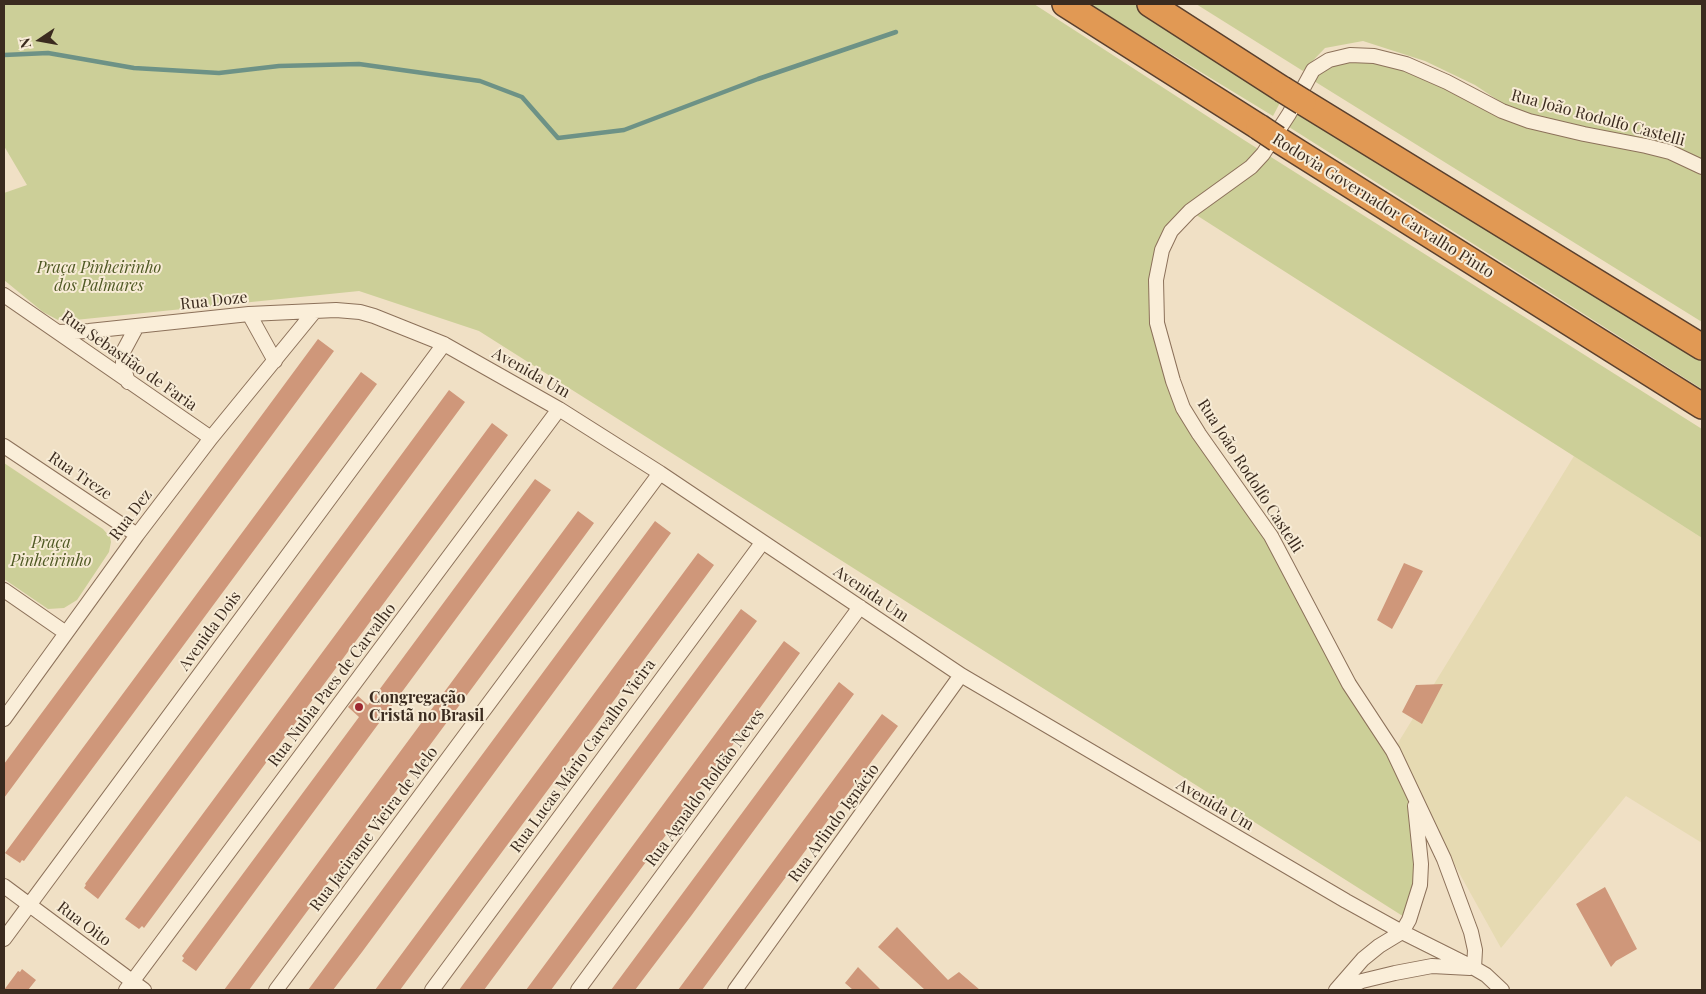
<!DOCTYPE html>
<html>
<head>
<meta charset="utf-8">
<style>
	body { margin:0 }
	#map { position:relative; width:1706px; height:994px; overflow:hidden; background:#f0e0c5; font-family:"Playfair Display",serif }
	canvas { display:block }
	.frame { position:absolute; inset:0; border:5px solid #3b2b1f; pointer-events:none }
	.north { position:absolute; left:15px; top:15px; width:50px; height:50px; -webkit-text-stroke:4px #f7ebd5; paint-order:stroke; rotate:258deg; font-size:14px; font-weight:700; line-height:20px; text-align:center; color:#3b2b1f }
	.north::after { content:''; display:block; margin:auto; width:18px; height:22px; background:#3b2b1f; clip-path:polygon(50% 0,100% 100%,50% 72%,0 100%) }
</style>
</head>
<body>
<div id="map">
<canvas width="1706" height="994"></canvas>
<div class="frame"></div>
<div class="north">N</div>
</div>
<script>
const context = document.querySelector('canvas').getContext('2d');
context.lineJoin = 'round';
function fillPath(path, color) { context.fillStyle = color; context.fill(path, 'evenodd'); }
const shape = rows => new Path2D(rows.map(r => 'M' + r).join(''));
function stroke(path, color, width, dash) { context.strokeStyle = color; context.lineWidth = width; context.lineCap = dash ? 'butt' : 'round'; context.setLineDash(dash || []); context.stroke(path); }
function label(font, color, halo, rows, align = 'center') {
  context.font = font + ' "Playfair Display",serif'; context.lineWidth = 4; context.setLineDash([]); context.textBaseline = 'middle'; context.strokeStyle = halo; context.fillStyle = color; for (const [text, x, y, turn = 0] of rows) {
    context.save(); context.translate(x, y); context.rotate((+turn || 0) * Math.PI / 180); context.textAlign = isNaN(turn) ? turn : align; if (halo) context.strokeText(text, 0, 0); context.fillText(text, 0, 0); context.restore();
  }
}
fillPath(shape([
	[1574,456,1702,538,1702,843,1626,796,1501,948,1413,790,1393,751]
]), '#e6dab2');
fillPath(shape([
	[4,4,1034,4,1244,140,1702,429,1702,538,1190,211,1171,230,1156,280,1165,377,1251,507,1416,798,1420,885,1409,920,479,331,359,291,75,320,58,320,43,312,4,280,4,193,27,185,4,146],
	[1089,4,1140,4,1284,95,1273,116],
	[1196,4,1702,4,1702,167,1529,121,1475,85,1425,61,1363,41,1325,48,1303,71],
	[1343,60,1395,64,1499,113,1670,156,1702,172,1702,322,1314,81,1316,74],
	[1301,107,1702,357,1702,389,1289,127],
	[4,463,103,529,110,537,111,542,109,552,77,600,64,608,48,609,4,579]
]), '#cccf98');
stroke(shape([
	[4,55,48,53,134,68,219,73,279,66,359,64,480,81,522,97,558,138,624,130,758,79,896,32]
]), '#6d9286', 4.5);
fillPath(shape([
	[318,339,334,351,4,798,4,764],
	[361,372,377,384,49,827,24,861,22,860,20,863,5,853],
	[449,390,465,402,98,899,84,888,86,885,85,884],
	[492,423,508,435,144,928,142,926,139,929,125,919],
	[535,479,551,490,196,971,182,961,184,958,182,956,359,717,348,707,358,696,368,705],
	[578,511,594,523,583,538,249,990,224,990],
	[655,521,671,533,362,952,333,990,308,990],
	[698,553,714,565,703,580,400,990,375,990],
	[1404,563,1423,571,1392,629,1377,620],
	[741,609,757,621,484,990,459,990],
	[784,641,800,653,749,723,551,990,526,990],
	[839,682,854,694,691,916,635,990,611,990],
	[1443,684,1422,724,1402,712,1416,685],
	[882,714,898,726,869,765,702,990,678,990],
	[1605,887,1637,949,1616,961,1611,967,1576,904],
	[897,927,948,980,959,972,980,990,925,990,878,947],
	[858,967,881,990,853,990,845,983],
	[22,969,36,980,28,990,4,990,18,971,20,972]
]), '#cf977a');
const street = shape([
	[4,295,211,438],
	[249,314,275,361],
	[58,332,89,331,249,314,336,310,360,312,374,316,444,344,559,409,660,473,961,675,1346,901,1402,932,1474,968,1486,975,1502,990],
	[128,382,123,365,123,352,137,326],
	[4,446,137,535],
	[4,590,66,633],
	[4,719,137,535,211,438,314,312],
	[4,886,144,990],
	[4,939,444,344],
	[1474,968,1475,950,1471,932,1444,859,1393,751,1349,684,1271,536,1199,434,1183,408,1173,381,1157,323,1156,280,1162,250,1171,231,1190,211,1251,167,1263,154,1289,114,1313,70,1329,60,1350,55,1374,56,1406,64,1447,82,1502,111,1529,121,1584,134,1646,146,1670,152,1702,167],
	[126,990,559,409],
	[276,990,660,473],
	[432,990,762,543],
	[578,990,860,607],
	[735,990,961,675],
	[1336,990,1363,959,1379,946,1402,932,1409,920,1420,885,1421,864,1415,806],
	[1343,990,1362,981,1395,973,1432,966,1470,968]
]);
const highway = shape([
	[1065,4,1259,127],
	[1150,4,1282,89],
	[1303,102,1702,347],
	[1277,139,1702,406]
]);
stroke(street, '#8c715a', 16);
stroke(highway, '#5a402e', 28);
stroke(street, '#faeed9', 14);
stroke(highway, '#e19954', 25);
const highwayBridge = shape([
	[1282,89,1303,102],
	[1259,127,1277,139]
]);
stroke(highwayBridge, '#5a402e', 28, []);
stroke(highwayBridge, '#e19954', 25);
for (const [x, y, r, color] of [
	[359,707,5,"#9d2831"]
]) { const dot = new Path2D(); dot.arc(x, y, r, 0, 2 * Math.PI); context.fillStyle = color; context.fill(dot); stroke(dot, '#f7ebd5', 2); }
label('16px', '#3b2b1f', '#f7ebd5', [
	["Rua João Rodolfo Castelli",1598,118,15],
	["Rodovia Governador Carvalho Pinto",1383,206,32],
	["Rua Doze",214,301,-6],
	["Rua Sebastião de Faria",129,361,35],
	["Avenida Um",531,373,29],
	["Rua Treze",80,476,34],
	["Rua João Rodolfo Castelli",1250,476,57],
	["Rua Dez",131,515,-53],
	["Avenida Um",871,594,34],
	["Avenida Dois",210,631,-54],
	["Rua Nubia Paes de Carvalho",332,685,-53],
	["Rua Lucas Mário Carvalho Vieira",583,756,-54],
	["Rua Agnaldo Roldão Neves",705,788,-54],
	["Avenida Um",1215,805,30],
	["Rua Arlindo Ignácio",834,823,-54],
	["Rua Jacirame Vieira de Melo",374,829,-53],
	["Rua Oito",84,924,37]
]);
label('italic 16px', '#4f5924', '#f7ebd5', [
	["Praça Pinheirinho",99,268],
	["dos Palmares",99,286],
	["Praça",51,543],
	["Pinheirinho",51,561]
]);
label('bold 16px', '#3b2b1f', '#f7ebd5', [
	["Congregação",369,698],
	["Cristã no Brasil",369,716]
], 'left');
</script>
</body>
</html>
